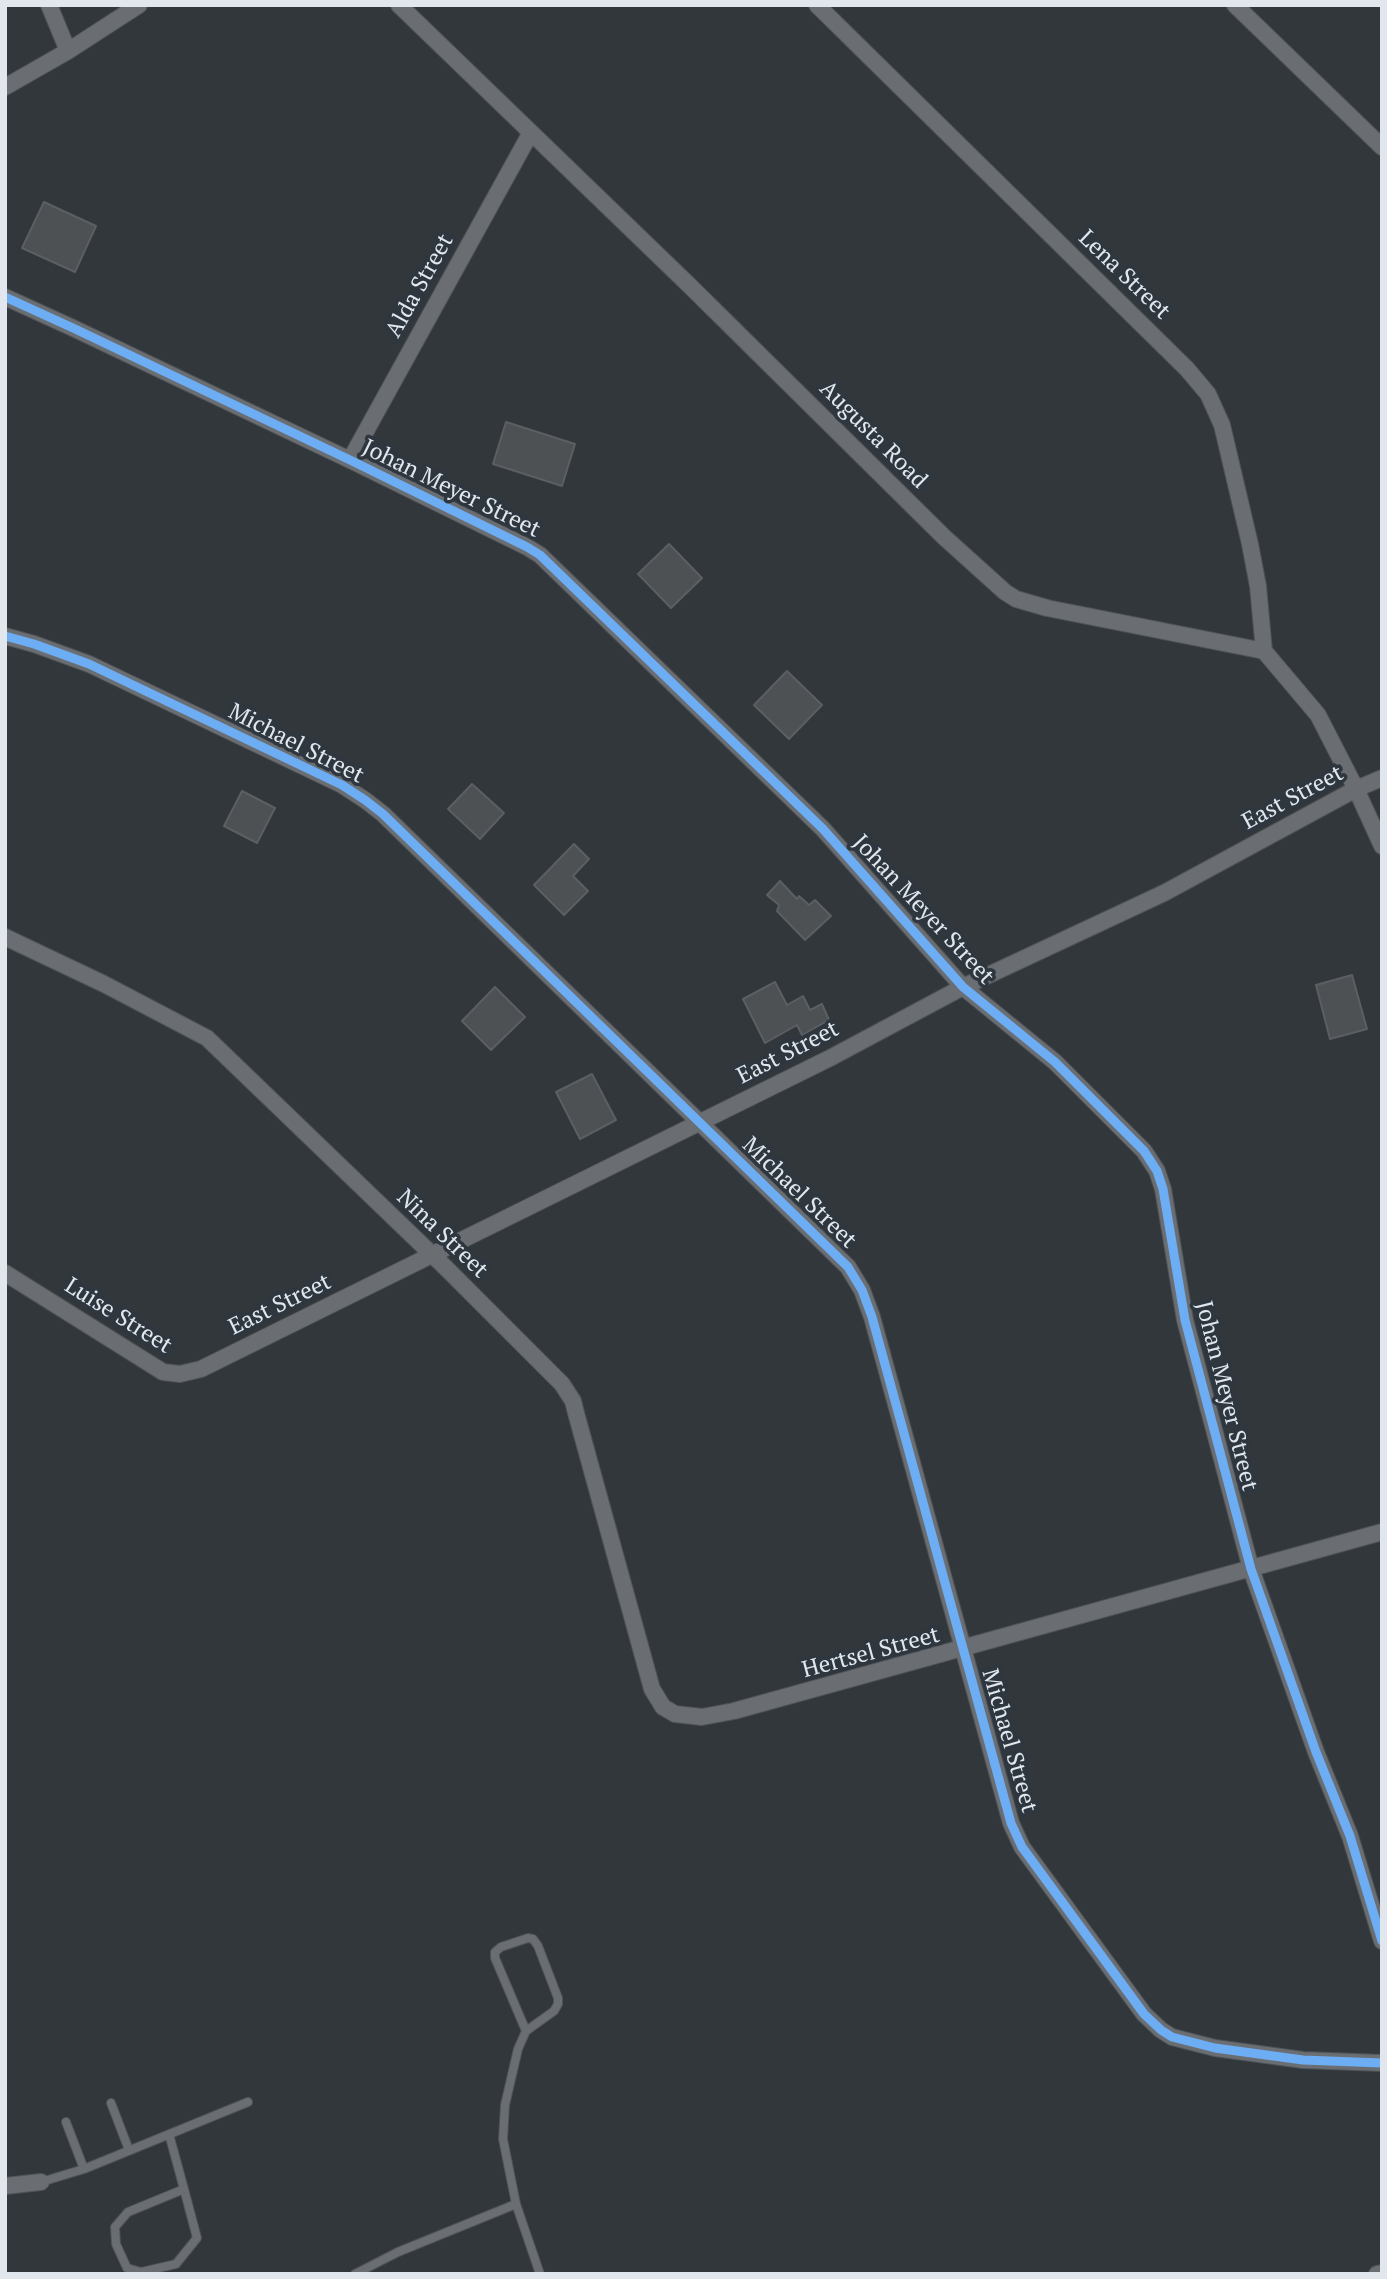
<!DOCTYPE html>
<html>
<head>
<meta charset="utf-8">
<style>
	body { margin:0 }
	#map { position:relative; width:1387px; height:2279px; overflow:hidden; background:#32373c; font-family:"PT Serif",serif }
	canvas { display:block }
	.frame { position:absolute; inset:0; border:7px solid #e1e7ec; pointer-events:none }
</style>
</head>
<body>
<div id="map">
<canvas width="1387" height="2279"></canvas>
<div class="frame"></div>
</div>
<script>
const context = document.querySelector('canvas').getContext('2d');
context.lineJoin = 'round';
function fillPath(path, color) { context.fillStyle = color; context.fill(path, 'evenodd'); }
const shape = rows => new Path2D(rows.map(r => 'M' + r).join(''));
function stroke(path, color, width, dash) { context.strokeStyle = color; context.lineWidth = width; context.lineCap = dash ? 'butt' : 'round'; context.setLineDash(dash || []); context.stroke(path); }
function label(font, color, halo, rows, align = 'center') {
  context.font = font + ' "PT Serif",serif'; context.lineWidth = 7; context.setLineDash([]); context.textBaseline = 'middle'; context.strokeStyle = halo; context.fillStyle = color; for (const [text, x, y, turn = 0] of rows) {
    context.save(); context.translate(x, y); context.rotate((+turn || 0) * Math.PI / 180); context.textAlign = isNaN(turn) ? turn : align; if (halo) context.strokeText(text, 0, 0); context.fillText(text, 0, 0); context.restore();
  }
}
const building = shape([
	[44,202,96,226,75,272,22,248,44,202],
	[506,422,575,444,562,486,493,464,506,422],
	[669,544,702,578,671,608,638,574,669,544],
	[787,671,822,705,789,739,754,705,787,671],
	[472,784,504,813,480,839,448,809,472,784],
	[242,791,275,808,257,843,224,826,242,791],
	[574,844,589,859,573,876,588,891,564,915,534,885,574,844],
	[780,881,797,899,799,896,809,905,815,900,831,916,805,940,777,911,779,905,767,895,780,881],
	[1352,975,1367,1029,1330,1039,1316,985,1352,975],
	[775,982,787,1005,803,996,810,1010,822,1004,829,1020,802,1035,797,1025,765,1043,743,999,775,982],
	[495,987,525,1017,491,1050,462,1021,495,987],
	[592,1074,616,1120,580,1139,556,1092,592,1074]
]);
fillPath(building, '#4d5154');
stroke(building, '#5b5f64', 2);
const service = shape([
	[526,2031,495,1958,495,1952,501,1947,528,1938,533,1939,538,1946,558,1998,558,2004,554,2011,526,2031,518,2049,505,2105,503,2139,516,2204,540,2274],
	[111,2103,129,2150],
	[66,2122,84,2169],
	[169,2134,184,2189,197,2238,176,2264,141,2272,127,2268,116,2244,115,2227,128,2212,184,2189],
	[41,2182,84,2169,248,2102],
	[355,2274,398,2252,516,2204]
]);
const minor = shape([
	[49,5,68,51],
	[399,5,691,287,944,537,1005,592,1016,599,1047,608,1264,651,1318,715,1356,789,1382,846],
	[817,5,1187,369,1208,394,1222,425,1250,544,1258,586,1264,651],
	[1235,5,1382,147],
	[5,87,68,51,139,5],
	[5,297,73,328,350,460,527,547,540,555,823,829,963,987,1055,1062,1144,1151,1157,1171,1163,1189,1185,1320,1251,1569,1316,1752,1350,1836,1382,1941],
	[350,460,530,134],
	[5,636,34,644,89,664,342,785,365,800,383,814,848,1267,862,1290,872,1317,1011,1823,1022,1847,1144,2014,1161,2030,1172,2037,1215,2048,1303,2060,1382,2063],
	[5,937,104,984,207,1038,446,1268,562,1384,573,1401,576,1413,652,1689,663,1707,675,1714,702,1717,734,1711,1382,1532],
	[5,1273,163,1372,180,1374,201,1369,830,1058,963,987,1164,893,1356,789,1382,778],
	[5,2186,41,2182],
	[1377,2274,1382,2273]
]);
stroke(service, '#4e5357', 10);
stroke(minor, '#4e5357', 18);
stroke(service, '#6a6e72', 8);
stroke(minor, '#6a6e72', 16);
stroke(shape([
	[5,297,73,328,350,460,527,547,540,555,823,829,963,987,1055,1062,1144,1151,1157,1171,1163,1189,1185,1320,1251,1569,1316,1752,1350,1836,1382,1941],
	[5,636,34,644,89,664,342,785,365,800,383,814,848,1267,862,1290,872,1317,1011,1823,1022,1847,1144,2014,1161,2030,1172,2037,1215,2048,1303,2060,1382,2063]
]), '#6dadf4', 9);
label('23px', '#e1e7ec', '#2e3740', [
	["Lena Street",1124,275,44],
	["Alda Street",420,286,-61],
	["Augusta Road",873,435,45],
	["Johan Meyer Street",451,489,26],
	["Michael Street",296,744,27],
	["East Street",1293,798,-28],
	["Johan Meyer Street",923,910,47],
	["East Street",788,1053,-27],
	["Michael Street",799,1193,44],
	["Nina Street",442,1234,44],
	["East Street",280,1305,-26],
	["Luise Street",118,1316,32],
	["Johan Meyer Street",1226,1396,76],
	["Hertsel Street",871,1653,-15],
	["Michael Street",1009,1741,74]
]);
</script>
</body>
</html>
